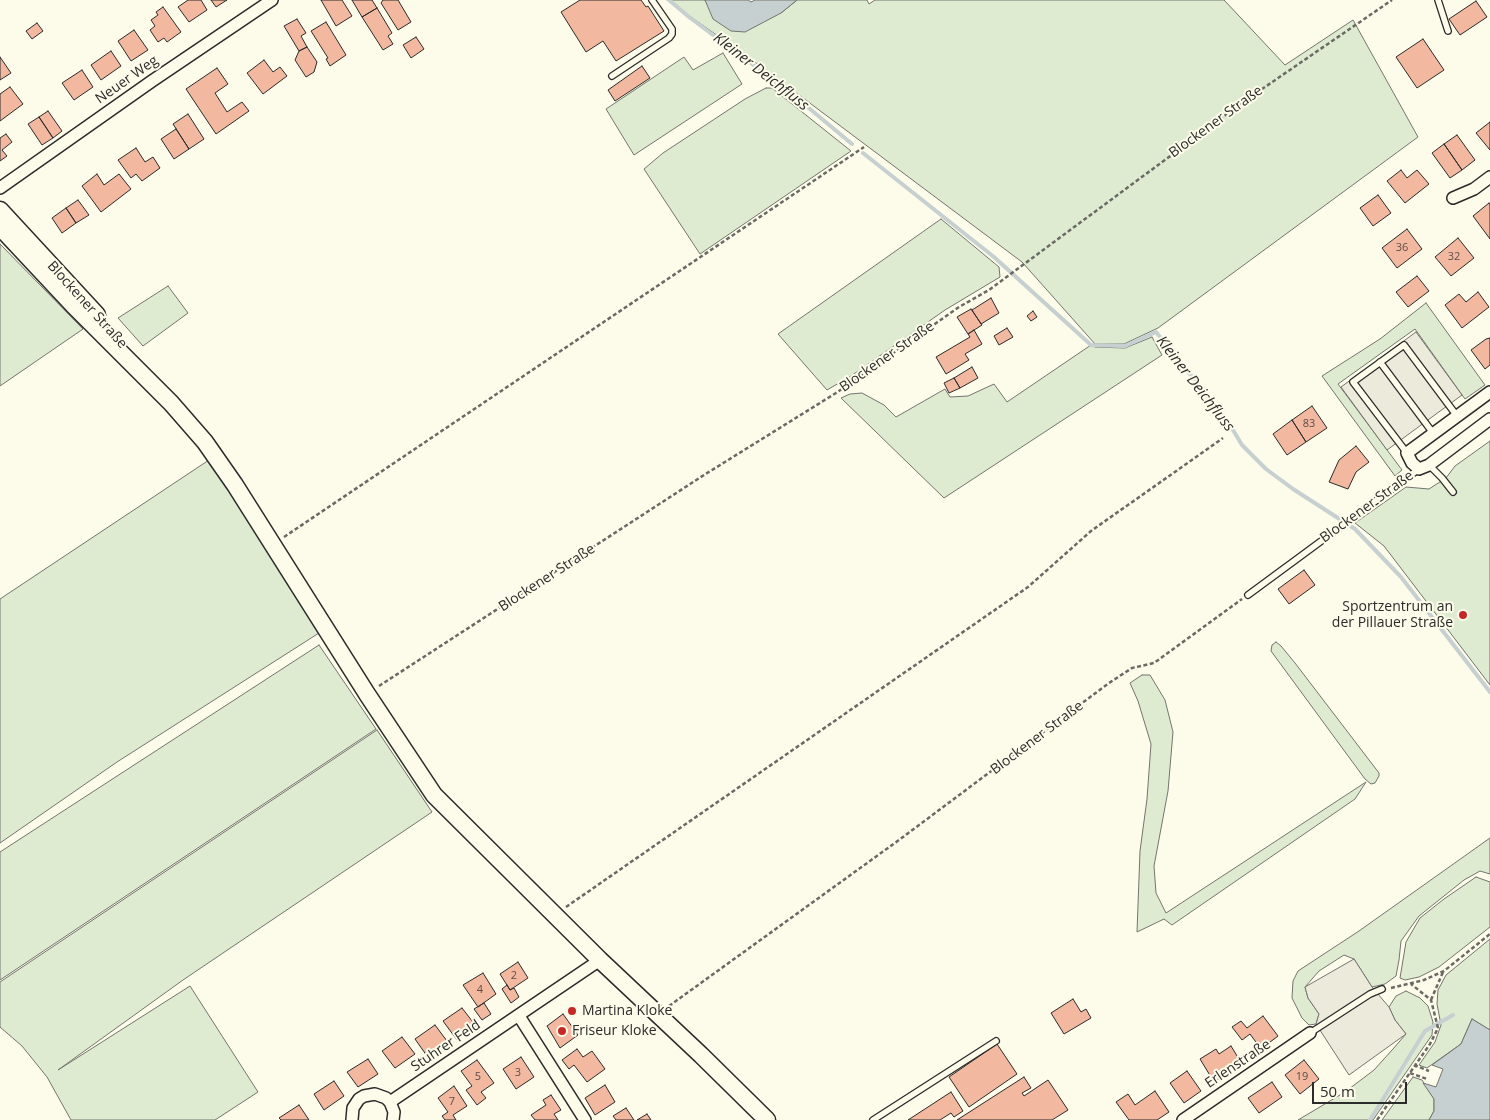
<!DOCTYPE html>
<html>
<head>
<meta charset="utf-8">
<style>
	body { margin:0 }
	#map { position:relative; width:1490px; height:1120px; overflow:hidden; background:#fdfbea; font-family:"Open Sans",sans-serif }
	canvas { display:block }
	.scale { position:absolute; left:1312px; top:1082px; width:95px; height:22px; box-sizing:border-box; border:2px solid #2b2b2b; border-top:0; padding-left:6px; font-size:15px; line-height:18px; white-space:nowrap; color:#2b2b2b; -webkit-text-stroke:4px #fdfbea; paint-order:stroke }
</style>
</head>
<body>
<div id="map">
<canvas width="1490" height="1120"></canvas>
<div class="scale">50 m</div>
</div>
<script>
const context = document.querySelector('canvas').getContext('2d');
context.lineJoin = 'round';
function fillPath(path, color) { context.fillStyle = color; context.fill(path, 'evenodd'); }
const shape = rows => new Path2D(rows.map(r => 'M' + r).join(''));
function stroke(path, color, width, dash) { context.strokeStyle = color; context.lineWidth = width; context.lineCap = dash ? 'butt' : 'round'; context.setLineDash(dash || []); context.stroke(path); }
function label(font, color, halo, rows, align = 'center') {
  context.font = font + ' "Open Sans",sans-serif'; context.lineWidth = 4; context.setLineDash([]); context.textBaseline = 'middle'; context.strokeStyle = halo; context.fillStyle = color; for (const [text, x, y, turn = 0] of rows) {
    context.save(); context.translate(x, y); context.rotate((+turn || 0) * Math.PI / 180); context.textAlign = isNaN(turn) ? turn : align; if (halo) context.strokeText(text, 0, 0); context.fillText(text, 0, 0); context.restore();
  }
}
const green = shape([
	[667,0,705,0,706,2,781,13,797,0,867,0,869,4,875,0,1224,0,1285,65,1353,20,1418,137,1158,328,1124,344,1095,344,1022,262,763,68,667,0],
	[723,53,742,84,634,155,606,109,684,57,693,70,723,53],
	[766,88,772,88,851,151,700,254,644,169,663,153,745,99,766,88],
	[941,219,999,267,1000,277,945,310,851,376,827,390,778,334,941,219],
	[0,244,83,329,0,386,0,244],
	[168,286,188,313,143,346,118,318,168,286],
	[1426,303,1485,385,1465,399,1415,329,1338,384,1402,470,1395,476,1322,376,1380,339,1426,303],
	[1152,337,1162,355,944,498,841,398,850,394,862,393,884,405,896,417,945,389,950,397,968,396,994,384,1007,402,1091,345,1095,347,1125,348,1152,337],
	[1490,441,1490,685,1384,546,1355,523,1406,487,1429,489,1446,478,1455,466,1490,441],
	[209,460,319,633,117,762,0,843,0,599,209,460],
	[1276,642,1281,646,1295,663,1379,773,1379,776,1375,783,1371,784,1365,779,1271,651,1272,645,1276,642],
	[319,645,376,729,0,980,0,852,319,645],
	[1142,675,1150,675,1165,700,1173,732,1168,791,1154,866,1156,893,1166,913,1366,782,1355,799,1172,925,1164,919,1137,932,1140,851,1147,799,1151,744,1138,701,1130,683,1142,675],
	[377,730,432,812,183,980,58,1070,190,986,258,1092,215,1120,71,1120,47,1077,22,1046,0,1027,0,982,377,730],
	[1490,838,1490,874,1480,871,1464,880,1419,916,1401,941,1399,960,1396,976,1385,984,1372,987,1354,959,1344,955,1319,971,1305,987,1308,998,1319,1014,1316,1024,1309,1025,1302,1018,1292,998,1293,981,1298,971,1359,931,1490,838],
	[1476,877,1490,882,1490,927,1439,967,1419,977,1405,980,1400,978,1406,942,1420,918,1444,899,1476,877],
	[1490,939,1490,1030,1472,1019,1461,1044,1427,1068,1419,1065,1435,1042,1441,1025,1437,1004,1438,990,1446,975,1490,939],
	[1406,991,1420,998,1428,1006,1433,1022,1432,1035,1373,1120,1298,1120,1345,1092,1374,1070,1393,1049,1406,1034,1395,1020,1389,1007,1396,996,1406,991],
	[1413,1077,1422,1080,1434,1099,1434,1111,1429,1120,1382,1120,1413,1077]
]);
fillPath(green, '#deebd1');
stroke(green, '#74746e', 1);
const parking = shape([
	[1416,332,1462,395,1387,450,1341,387,1416,332],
	[1354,959,1372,987,1389,1007,1395,1020,1406,1034,1349,1075,1316,1024,1319,1014,1308,998,1305,987,1354,959]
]);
fillPath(parking, '#eceadb');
stroke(parking, '#74746e', 1);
const water = shape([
	[705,0,748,0,751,2,755,0,797,0,781,13,745,32,731,31,713,19,705,0],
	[1472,1019,1490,1030,1490,1120,1429,1120,1434,1111,1434,1099,1423,1083,1436,1087,1443,1069,1432,1065,1461,1044,1472,1019]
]);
fillPath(water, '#c7d0d0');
stroke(water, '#74746e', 1);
stroke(shape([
	[669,0,689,17,792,94,852,144],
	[863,153,994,257,1091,345,1125,346,1156,332,1227,420,1242,445,1266,469,1293,489,1355,529,1401,577,1490,692],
	[1370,1120,1425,1031,1453,1015]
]), '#c7d0d0', 4);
const building = shape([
	[188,0,201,0,207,10,189,22,178,7,188,0],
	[211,0,227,0,216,7,211,0],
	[321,0,342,0,352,16,336,26,321,0],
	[352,0,372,0,377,8,362,17,352,0],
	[383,0,398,0,411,22,398,30,381,3,383,0],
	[580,0,641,0,646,7,648,6,664,31,616,61,603,41,586,52,561,12,580,0],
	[1476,1,1487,17,1460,35,1449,19,1476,1],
	[163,7,181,32,167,42,164,38,158,42,150,30,155,26,151,20,158,15,156,12,163,7],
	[377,8,392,33,388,36,393,44,383,50,362,17,377,8],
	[297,19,306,33,301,36,307,47,299,51,284,26,297,19],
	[326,22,346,55,330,66,326,59,328,58,311,31,326,22],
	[37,23,43,31,32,39,26,31,37,23],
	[134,30,148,50,131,61,118,41,134,30],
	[416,37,424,49,411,58,403,45,416,37],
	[1423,39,1444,70,1417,88,1396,57,1423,39],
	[307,47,317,62,314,72,306,77,295,60,299,51,307,47],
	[111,51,121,66,101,80,91,65,111,51],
	[0,57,11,73,0,80,0,57],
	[264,60,273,72,280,67,287,76,263,94,247,73,264,60],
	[642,66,650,78,615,101,608,90,642,66],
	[217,68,228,84,215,93,227,112,242,102,249,111,216,134,186,89,217,68],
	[82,70,93,87,74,100,62,83,82,70],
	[10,87,23,104,0,121,0,94,10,87],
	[48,111,62,131,53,138,39,117,48,111],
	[188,114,204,139,189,149,173,124,188,114],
	[39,117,53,138,42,145,28,124,39,117],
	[1490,122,1490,150,1476,133,1490,122],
	[176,129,189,149,174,159,161,139,176,129],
	[6,134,12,142,2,150,7,156,0,161,0,138,6,134],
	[1457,135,1475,160,1462,170,1444,144,1457,135],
	[1444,144,1462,170,1450,178,1432,153,1444,144],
	[136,148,145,162,153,157,160,168,142,181,136,174,131,178,118,160,136,148],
	[1401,170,1407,178,1417,170,1429,184,1405,203,1387,181,1401,170],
	[97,174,104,185,119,174,131,189,101,212,82,186,97,174],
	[1378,195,1391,213,1373,226,1360,208,1378,195],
	[78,200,89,215,76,223,66,208,78,200],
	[1489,203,1490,205,1490,239,1473,216,1489,203],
	[66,208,76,223,62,233,52,218,66,208],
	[1407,229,1422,249,1397,268,1382,248,1407,229],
	[1458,238,1474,258,1451,276,1435,257,1458,238],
	[1417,276,1429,291,1408,307,1396,292,1417,276],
	[1478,292,1489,307,1462,328,1445,305,1459,294,1466,302,1478,292],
	[991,298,999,313,981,324,972,310,991,298],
	[971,309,982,325,968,334,957,317,971,309],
	[1033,311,1037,317,1031,321,1027,316,1033,311],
	[1007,328,1013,337,999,345,994,336,1007,328],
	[974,330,982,344,965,354,969,360,946,374,936,357,970,337,968,334,974,330],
	[1490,338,1490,365,1485,369,1471,350,1486,339,1490,338],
	[972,367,978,378,960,388,954,378,972,367],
	[954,378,960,388,949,393,944,383,954,378],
	[1312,406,1327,428,1306,442,1292,420,1312,406],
	[1292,420,1306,442,1287,455,1273,434,1292,420],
	[1356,446,1369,462,1356,472,1348,489,1329,482,1339,460,1356,446],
	[1304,570,1315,585,1289,604,1278,589,1304,570],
	[518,962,528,978,510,990,500,974,518,962],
	[483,973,496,994,478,1007,463,985,483,973],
	[507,985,510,990,514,988,519,997,511,1003,502,989,507,985],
	[1073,999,1081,1012,1086,1009,1091,1018,1064,1034,1051,1013,1073,999],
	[484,1003,491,1014,482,1020,474,1009,484,1003],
	[462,1008,476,1026,457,1040,443,1021,462,1008],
	[563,1014,578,1035,560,1048,547,1026,563,1014],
	[1263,1016,1278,1036,1261,1049,1250,1034,1242,1040,1232,1027,1241,1021,1247,1028,1263,1016],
	[435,1025,447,1041,427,1056,415,1039,435,1025],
	[402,1037,415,1054,395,1068,382,1051,402,1037],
	[997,1044,1017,1074,969,1107,949,1077,997,1044],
	[1231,1046,1242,1064,1214,1082,1200,1059,1216,1049,1219,1054,1231,1046],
	[577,1049,583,1057,592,1051,605,1069,587,1082,574,1065,569,1069,562,1060,577,1049],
	[521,1057,534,1077,516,1089,503,1069,521,1057],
	[368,1059,378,1074,358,1087,347,1072,368,1059],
	[477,1060,494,1083,481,1092,486,1098,477,1105,466,1090,472,1086,461,1071,477,1060],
	[1304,1060,1319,1079,1300,1094,1285,1075,1304,1060],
	[1187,1071,1201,1091,1184,1103,1170,1083,1187,1071],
	[1024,1077,1031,1088,1022,1093,1024,1096,1048,1080,1068,1110,1052,1120,957,1120,1024,1077],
	[334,1081,344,1096,324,1110,314,1094,334,1081],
	[1272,1082,1282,1097,1259,1113,1248,1098,1272,1082],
	[605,1085,615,1102,595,1115,585,1098,605,1085],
	[454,1086,467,1106,453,1115,456,1120,445,1120,442,1116,448,1112,438,1098,454,1086],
	[1155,1091,1169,1112,1157,1120,1129,1120,1116,1102,1128,1094,1135,1105,1155,1091],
	[951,1092,963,1111,954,1117,951,1113,940,1120,908,1120,951,1092],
	[551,1095,561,1110,554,1114,558,1120,535,1120,531,1115,546,1105,543,1100,551,1095],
	[299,1105,309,1120,281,1120,279,1118,299,1105],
	[626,1108,634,1120,616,1120,613,1116,626,1108],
	[647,1114,651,1120,637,1120,647,1114]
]);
fillPath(building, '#f2b8a0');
stroke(building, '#2b2b2b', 1);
const lane = shape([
	[1438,0,1448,31],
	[612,76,669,38,672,34,672,29,652,0],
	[1380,362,1433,433],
	[1407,453,1353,382,1404,345,1457,416],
	[1429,465,1442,478,1453,492],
	[1248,595,1419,469],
	[1310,1033,1370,994,1382,989],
	[873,1120,996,1041]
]);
const street = shape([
	[0,188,152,81,272,0],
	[1453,198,1474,189,1490,177],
	[1490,392,1407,453,1412,463,1419,469,1429,465,1490,419],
	[519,1016,585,1120],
	[390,1102,394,1112,393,1120],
	[352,1120,353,1108,359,1099,364,1096,375,1094,386,1098,390,1102,600,960],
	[1183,1120,1310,1033]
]);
const secondary = shape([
	[0,210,97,315],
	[0,227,73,305,171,403,205,442,235,485,367,694,434,795,600,960,701,1055,767,1120]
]);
stroke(lane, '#2b2b2b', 8);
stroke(street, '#2b2b2b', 14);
stroke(secondary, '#2b2b2b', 19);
stroke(shape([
	[284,537,864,147],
	[379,686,704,475,836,393,959,307,989,290,1246,100,1392,0],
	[566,907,1028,587,1091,531,1223,438],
	[1391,988,1424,980,1444,971,1490,934],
	[1431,1000,1443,972],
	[669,1006,899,840,1109,683,1132,668,1154,663,1242,599],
	[1414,1065,1429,1071],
	[1410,1073,1427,1079],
	[1377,1120,1430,1044,1438,1028,1431,1000,1411,984]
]), '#6a6964', 2.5, [4, 2.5]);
stroke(lane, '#fdfbea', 5.5);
stroke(street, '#fdfbea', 11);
stroke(secondary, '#fdfbea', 16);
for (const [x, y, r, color] of [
	[1463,615,5,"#c62828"],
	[572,1011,5,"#c62828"],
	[562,1031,5,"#c62828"]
]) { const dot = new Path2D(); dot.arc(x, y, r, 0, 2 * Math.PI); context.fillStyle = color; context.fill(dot); stroke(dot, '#fdfbea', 2); }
label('11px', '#5d4e48', null, [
	["36",1402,248],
	["32",1454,257],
	["83",1309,424],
	["2",514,976],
	["4",480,990],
	["3",518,1073],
	["5",478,1077],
	["19",1302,1077],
	["7",452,1102]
]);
label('14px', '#2b2b2b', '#fdfbea', [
	["Neuer Weg",127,80,-35],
	["Blockener Straße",1216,122,-36],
	["Blockener Straße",87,305,48],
	["Blockener Straße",887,357,-35],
	["Blockener Straße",1367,507,-36],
	["Blockener Straße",547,578,-33],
	["Blockener Straße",1037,738,-37],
	["Stuhrer Feld",446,1046,-34],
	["Erlenstraße",1238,1064,-34]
]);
label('14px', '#2b2b2b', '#fdfbea', [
	["Sportzentrum an",1453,607,"right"],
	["der Pillauer Straße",1453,623,"right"],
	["Martina Kloke",582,1011],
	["Friseur Kloke",572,1031]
], 'left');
label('italic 15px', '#2b2b2b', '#fdfbea', [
	["Kleiner Deichfluss",761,72,38],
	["Kleiner Deichfluss",1195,384,52]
]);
</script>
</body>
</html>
